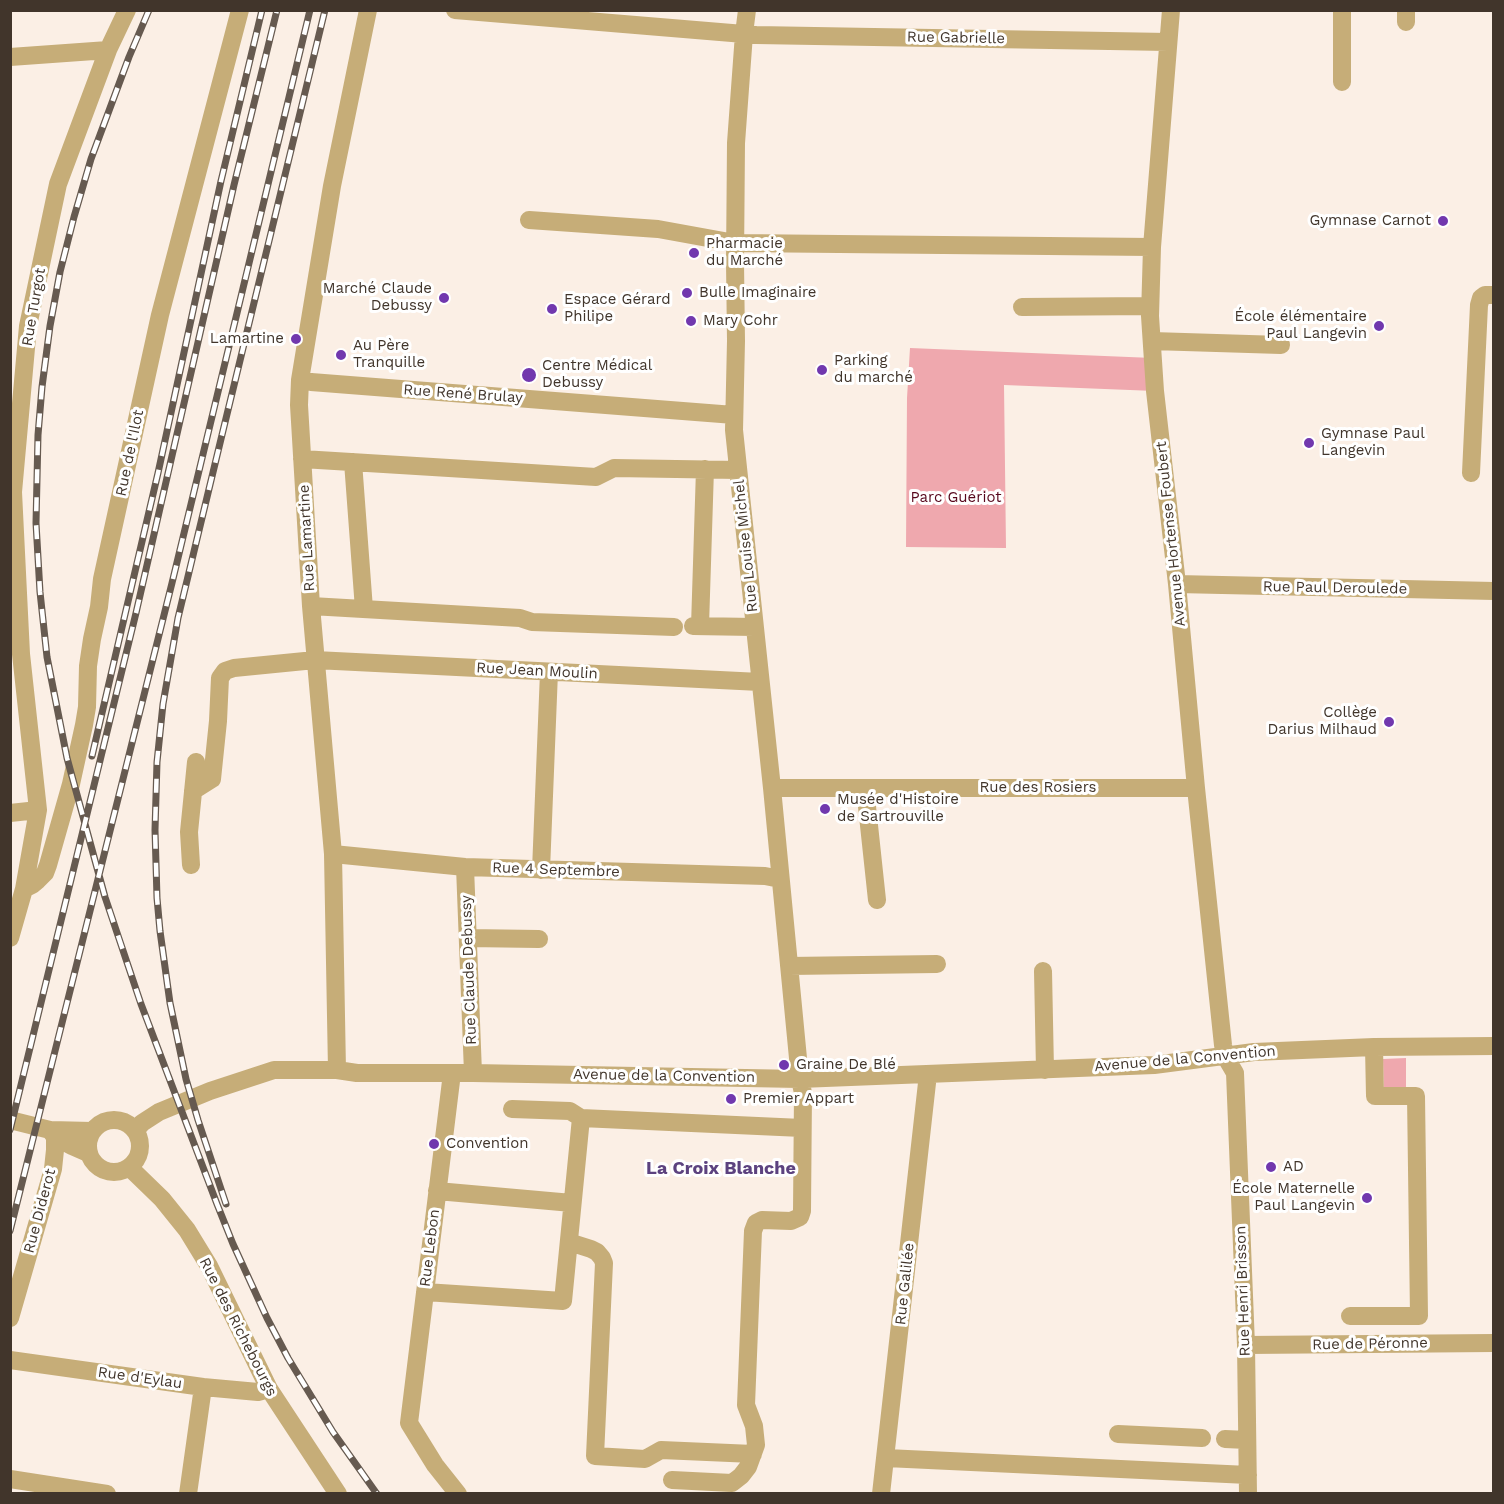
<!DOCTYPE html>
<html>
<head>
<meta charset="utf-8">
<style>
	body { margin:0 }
	#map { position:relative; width:1504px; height:1504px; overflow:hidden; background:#fbefe5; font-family:"Work Sans",sans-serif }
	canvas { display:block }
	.frame { position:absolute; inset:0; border:12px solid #41352b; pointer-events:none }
</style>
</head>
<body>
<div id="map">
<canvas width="1504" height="1504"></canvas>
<div class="frame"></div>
</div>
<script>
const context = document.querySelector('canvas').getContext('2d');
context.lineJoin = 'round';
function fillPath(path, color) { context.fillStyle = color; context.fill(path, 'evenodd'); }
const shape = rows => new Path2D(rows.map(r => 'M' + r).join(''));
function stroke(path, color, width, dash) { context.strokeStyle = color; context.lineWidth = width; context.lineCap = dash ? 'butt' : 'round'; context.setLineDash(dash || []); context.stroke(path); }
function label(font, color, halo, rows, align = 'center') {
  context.font = font + ' "Work Sans",sans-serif'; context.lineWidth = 6; context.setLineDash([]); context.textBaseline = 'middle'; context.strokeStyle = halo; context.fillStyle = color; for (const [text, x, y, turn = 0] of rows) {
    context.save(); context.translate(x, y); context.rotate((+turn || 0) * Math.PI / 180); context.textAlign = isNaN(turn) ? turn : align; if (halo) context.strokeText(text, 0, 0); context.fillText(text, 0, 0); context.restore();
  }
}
fillPath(shape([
	[910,348,1153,358,1155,391,1004,385,1006,548,906,547,907,398],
	[1406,1058,1406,1091,1384,1091,1383,1059]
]), '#efa8ae');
stroke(shape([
	[455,10,756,35,1168,42],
	[1171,10,1152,247,1150,316,1155,391,1177,584,1196,788,1223,1045,1225,1056,1235,1073,1246,1345,1248,1494],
	[1406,22,1406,10],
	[10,57,108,50],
	[1342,82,1342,10],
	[529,220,658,229,735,243,1152,247],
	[1022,307,1150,306],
	[1152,341,1281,345],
	[300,380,311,382,734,415],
	[302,459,596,477,614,468,738,470],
	[353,462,364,609],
	[1471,473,1479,305,1481,298,1485,295,1494,295],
	[1177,584,1494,591],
	[311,606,520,618,532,622,674,627],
	[693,626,754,627],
	[700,626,705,469],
	[772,788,1196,788],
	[865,788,877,900],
	[193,791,212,779,218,721,220,678,225,671,234,668,315,660,760,682],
	[10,813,38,810],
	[333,854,465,867,765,876,780,879],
	[191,865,189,832,196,762],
	[465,867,473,1073],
	[541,870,549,672],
	[24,889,32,885,38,880,45,873,48,865,71,784,84,725,87,707,88,666,92,639,99,607,102,579,160,315,240,10],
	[10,938,24,889,38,810,21,654,13,492,28,326,58,184,108,50,127,10],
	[468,938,539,939],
	[789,966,937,964],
	[1043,971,1045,1070],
	[337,1070,333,854,311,606,299,405,300,380,332,186,368,10],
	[452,1073,409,1423,435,1465,458,1494],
	[512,1109,570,1111,581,1118,802,1128],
	[10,1120,50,1130,92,1131],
	'88 1146a26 26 0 1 1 52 0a26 26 0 1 1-52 0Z',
	[50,1130,55,1137,72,1146,88,1153],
	[135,1131,142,1123,159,1112,210,1091,274,1070,337,1070,357,1073,473,1073,800,1079,1154,1065,1254,1052,1374,1047,1494,1046],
	[129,1167,162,1199,187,1230,209,1266,269,1389,338,1494],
	[437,1191,572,1203],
	[569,1242,591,1249,597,1252,602,1258,604,1263,595,1456,645,1459,661,1450,753,1454],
	[425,1292,563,1301,581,1118],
	[1350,1316,1419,1316,1416,1096,1375,1096,1374,1047],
	[10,1318,53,1169,55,1150,55,1137],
	[1246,1345,1494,1343],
	[10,1360,203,1387,258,1392,269,1389],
	[1118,1434,1202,1438],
	[1225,1439,1247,1440],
	[886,1458,1248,1475],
	[10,1479,107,1494],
	[672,1480,732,1483,741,1476,748,1467,756,1445,754,1426,746,1405,753,1231,756,1223,762,1220,791,1221,800,1217,802,1211,803,1093,800,1079,772,788,734,430,736,341,735,262,736,143,744,34,747,10],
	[188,1494,203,1387],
	[881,1494,928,1074]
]), '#c6ad78', 18);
const rail = shape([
	[149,10,129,57,91,159,74,217,60,272,50,326,42,387,38,435,36,523,40,592,47,657,67,758,105,897,141,1004,217,1204,233,1244,267,1318,288,1358,333,1432,377,1494],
	[92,756,158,473,221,181,262,10],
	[10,1130,136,613,234,185,277,10],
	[226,1204,198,1120,186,1079,170,1003,160,931,157,898,155,830,157,762,163,704,178,618,221,439,325,10],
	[10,1231,172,583,310,10]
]);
stroke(rail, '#665a50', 7);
stroke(rail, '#fff', 4.5, [14]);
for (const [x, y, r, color] of [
	[1443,221,6,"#7138ae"],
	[694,253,6,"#7138ae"],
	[687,293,6,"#7138ae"],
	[444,298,6,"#7138ae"],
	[552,309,6,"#7138ae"],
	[691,321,6,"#7138ae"],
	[1379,326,6,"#7138ae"],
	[296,339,6,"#7138ae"],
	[341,355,6,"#7138ae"],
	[822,370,6,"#7138ae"],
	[529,375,8,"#7138ae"],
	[1309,443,6,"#7138ae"],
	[1389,722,6,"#7138ae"],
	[825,809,6,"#7138ae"],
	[784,1065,6,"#7138ae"],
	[731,1099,6,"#7138ae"],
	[434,1144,6,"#7138ae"],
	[1271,1167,6,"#7138ae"],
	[1367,1198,6,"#7138ae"]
]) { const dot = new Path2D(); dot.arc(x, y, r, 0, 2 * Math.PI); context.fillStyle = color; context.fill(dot); stroke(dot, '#fff', 2); }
label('15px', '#41352b', '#fff', [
	["Rue Gabrielle",956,38,1],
	["Rue Turgot",34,307,-80],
	["Rue René Brulay",463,394,4],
	["Rue de l'Ilot",130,453,-78],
	["Avenue Hortense Foubert",1171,534,-96],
	["Rue Lamartine",307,538,-93],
	["Rue Louise Michel",746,546,-96],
	["Rue Paul Deroulede",1335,588,1],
	["Rue Jean Moulin",537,671,3],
	["Rue des Rosiers",1038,788],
	["Rue 4 Septembre",556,870,2],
	["Rue Claude Debussy",469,970,-92],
	["Avenue de la Convention",1185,1059,-5],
	["Avenue de la Convention",664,1076,1],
	["Rue Diderot",40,1211,-75],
	["Rue Lebon",430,1248,-83],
	["Rue Galilée",905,1284,-84],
	["Rue Henri Brisson",1243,1291,-92],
	["Rue des Richebourgs",238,1327,63],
	["Rue de Péronne",1370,1344,-1],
	["Rue d'Eylau",140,1378,8]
]);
label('15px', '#41352b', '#fff', [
	["Gymnase Carnot",1431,221,"right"],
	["Pharmacie",706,244],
	["du Marché",706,261],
	["Marché Claude",432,289,"right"],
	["Debussy",432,306,"right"],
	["Bulle Imaginaire",699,293],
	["Espace Gérard",564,300],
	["Philipe",564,317],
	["École élémentaire",1367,317,"right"],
	["Paul Langevin",1367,334,"right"],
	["Mary Cohr",703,321],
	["Lamartine",284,339,"right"],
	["Au Père",353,346],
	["Tranquille",353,363],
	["Parking",834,361],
	["du marché",834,378],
	["Centre Médical",542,366],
	["Debussy",542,383],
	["Gymnase Paul",1321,434],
	["Langevin",1321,451],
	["Collège",1377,713,"right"],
	["Darius Milhaud",1377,730,"right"],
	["Musée d'Histoire",837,800],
	["de Sartrouville",837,817],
	["Graine De Blé",796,1065],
	["Premier Appart",743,1099],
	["Convention",446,1144],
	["AD",1283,1167],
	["École Maternelle",1355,1189,"right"],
	["Paul Langevin",1355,1206,"right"]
], 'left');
label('15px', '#57071c', '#fff', [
	["Parc Guériot",956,498]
]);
label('bold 18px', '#5c427f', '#fff', [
	["La Croix Blanche",721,1169]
]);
</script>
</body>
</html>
